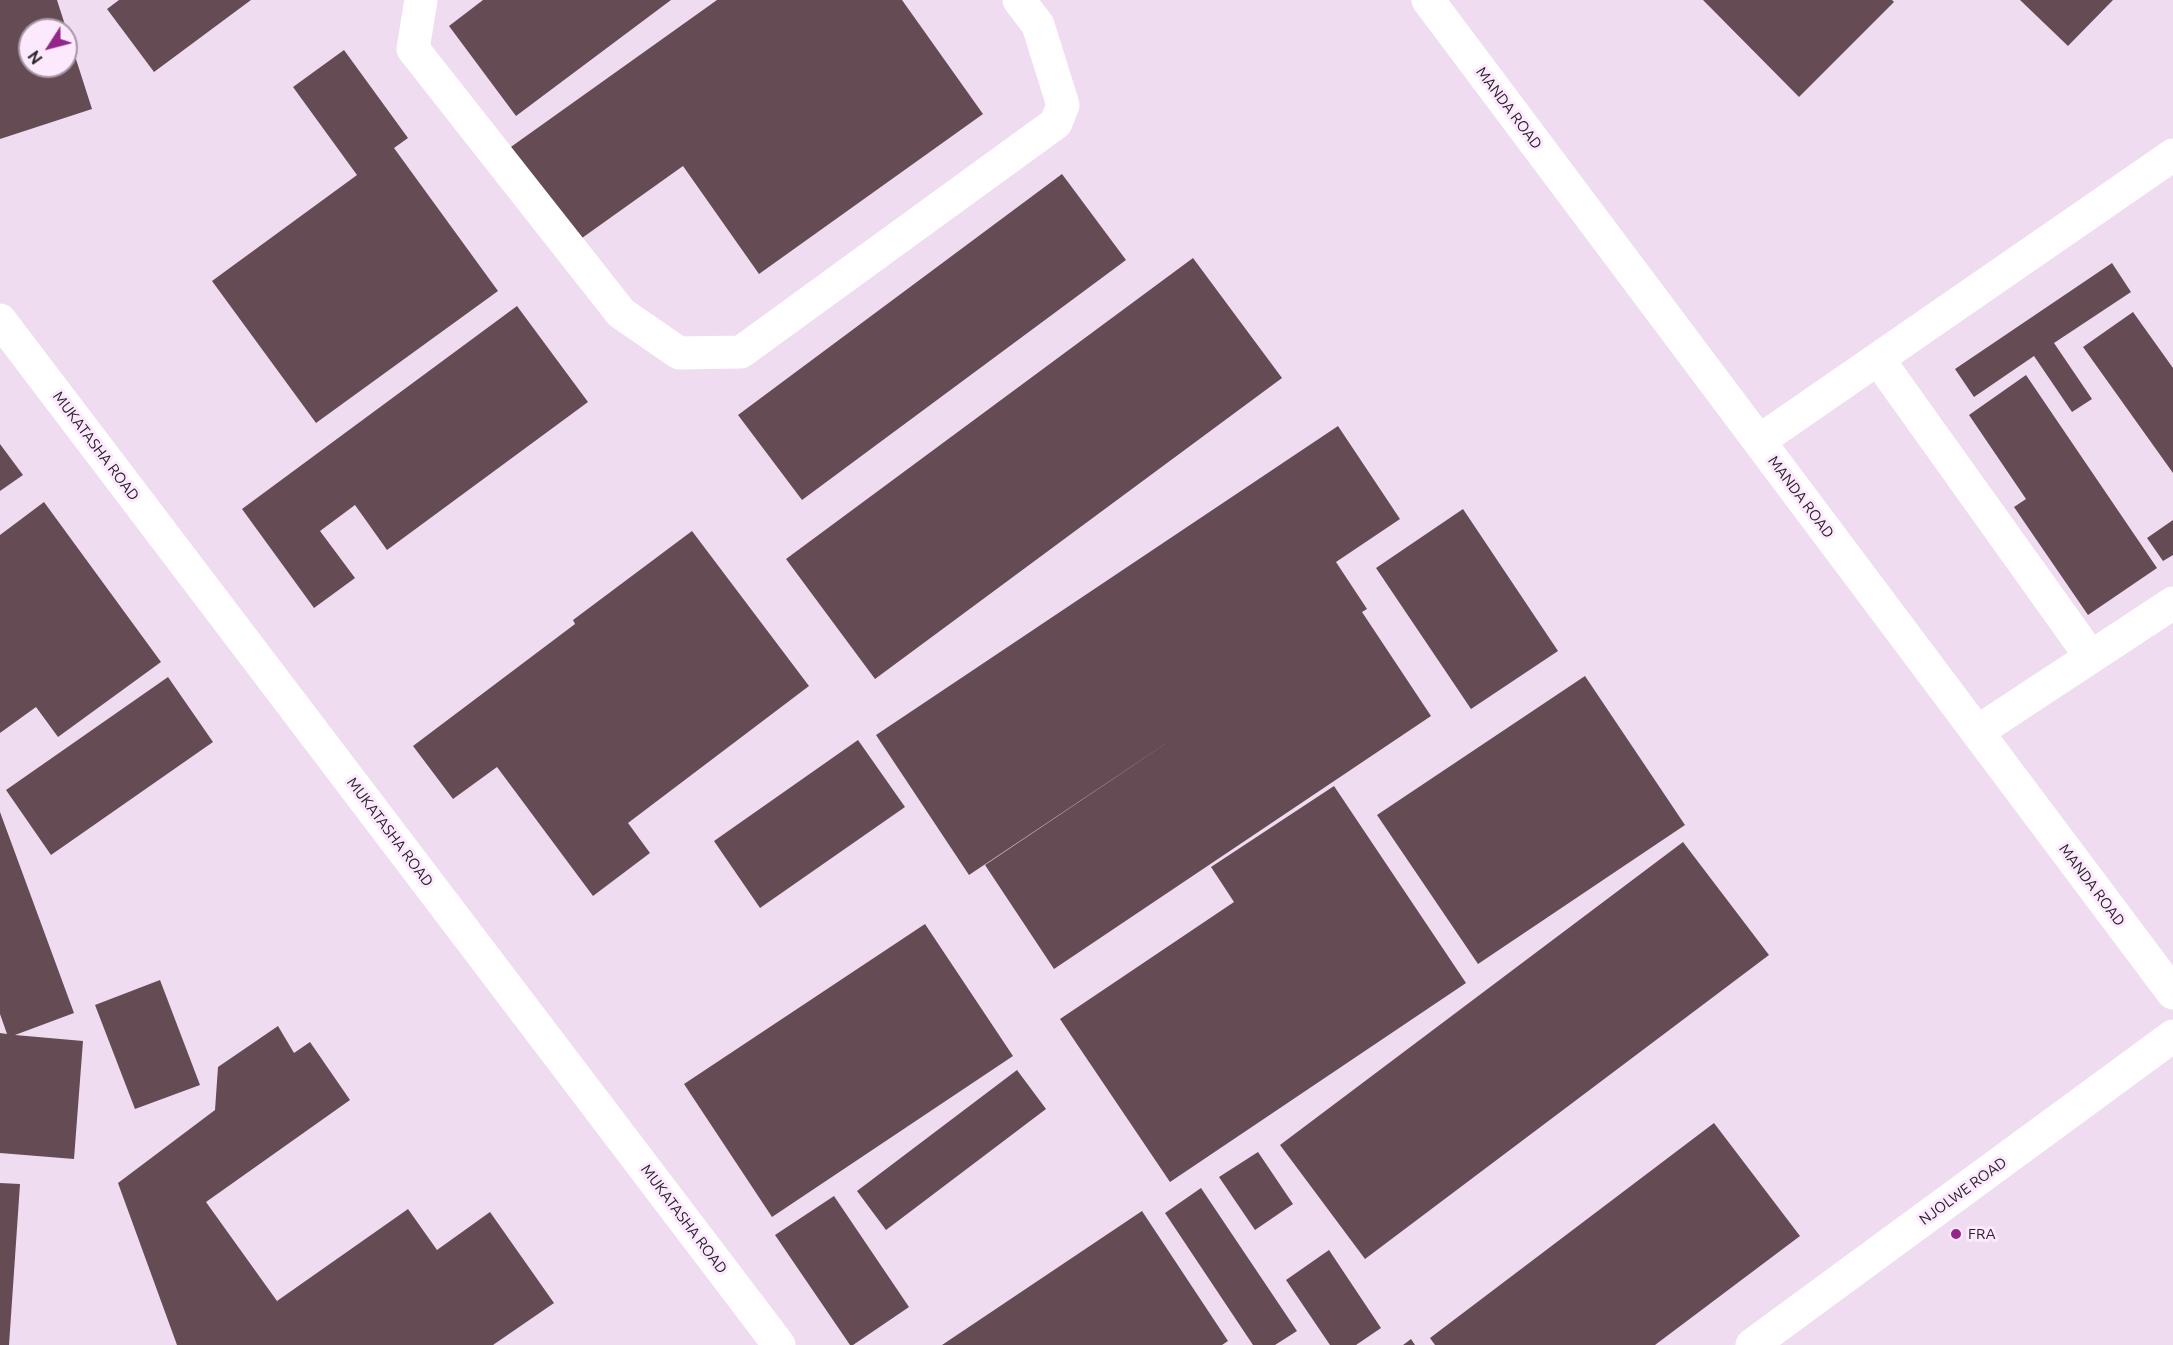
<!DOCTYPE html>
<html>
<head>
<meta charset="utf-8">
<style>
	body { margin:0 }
	#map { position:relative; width:2173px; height:1345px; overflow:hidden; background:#f0dcf0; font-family:Ubuntu,sans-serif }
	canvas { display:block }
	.north { position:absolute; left:18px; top:18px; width:60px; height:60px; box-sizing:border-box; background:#fde9fd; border:2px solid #a899a8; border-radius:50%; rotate:234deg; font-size:16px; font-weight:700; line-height:24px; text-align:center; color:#292229 }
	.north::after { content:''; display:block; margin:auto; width:21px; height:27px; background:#922789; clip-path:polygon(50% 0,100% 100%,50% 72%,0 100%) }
</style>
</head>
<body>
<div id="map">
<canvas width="2173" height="1345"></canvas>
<div class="north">N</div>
</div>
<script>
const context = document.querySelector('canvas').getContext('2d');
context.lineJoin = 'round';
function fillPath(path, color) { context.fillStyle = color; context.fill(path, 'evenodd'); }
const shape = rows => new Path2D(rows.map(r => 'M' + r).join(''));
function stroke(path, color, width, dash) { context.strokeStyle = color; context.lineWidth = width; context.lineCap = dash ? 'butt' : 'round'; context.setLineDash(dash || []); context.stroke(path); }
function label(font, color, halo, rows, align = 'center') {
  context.font = font + ' Ubuntu,sans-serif'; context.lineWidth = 6; context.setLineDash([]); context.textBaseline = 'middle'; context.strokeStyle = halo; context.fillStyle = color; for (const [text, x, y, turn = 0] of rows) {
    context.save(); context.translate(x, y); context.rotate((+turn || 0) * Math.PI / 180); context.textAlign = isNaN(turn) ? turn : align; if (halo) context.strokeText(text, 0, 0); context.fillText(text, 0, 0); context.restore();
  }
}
fillPath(shape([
	[0,0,57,0,92,109,0,139],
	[30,30,66,30,66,66,30,66],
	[119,0,251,0,154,72,107,9],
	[483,0,671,0,516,116,449,26],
	[717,0,902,0,983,114,759,274,683,166,575,243,508,149],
	[1703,0,1892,0,1894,2,1799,97],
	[2020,0,2113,0,2068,46],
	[344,50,408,138,394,148,498,291,316,423,212,281,357,175,293,87],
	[1062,174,1126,260,802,500,738,415],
	[1193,258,1282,378,875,679,786,559],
	[2112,263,2131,292,2054,343,2092,399,2072,412,2034,356,1974,397,1955,369],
	[517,306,588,402,387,550,355,505,320,531,355,578,314,608,242,509],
	[2133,312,2173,368,2173,473,2083,347],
	[2026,375,2157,568,2088,615,2014,507,2026,499,1969,415],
	[1338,426,1400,519,1336,562,1367,609,1362,612,1431,716,1054,969,985,865,1183,732,969,875,876,735],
	[0,444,23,475,0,491],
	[44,502,161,662,58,737,36,707,0,733,0,535],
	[1463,509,1558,651,1471,709,1376,568],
	[2173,520,2173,555,2163,561,2147,538],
	[692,531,809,686,628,823,650,853,593,896,497,767,453,799,413,746,575,624,573,620],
	[1585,676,1685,825,1478,964,1377,815],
	[168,677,213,742,51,855,6,790],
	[858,740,905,807,760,908,714,841],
	[1334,786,1466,983,1170,1182,1060,1019,1234,902,1211,867],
	[0,812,74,1013,15,1035,83,1041,74,1159,0,1153,0,1033,7,1034,0,1014],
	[1683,842,1769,955,1365,1259,1280,1145],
	[925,924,1013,1056,772,1217,684,1084],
	[160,980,200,1085,135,1109,95,1005],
	[278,1026,294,1053,310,1042,350,1100,206,1202,277,1301,408,1209,437,1250,490,1212,554,1303,493,1345,177,1345,118,1183,215,1110,218,1067],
	[1017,1070,1046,1109,886,1230,857,1191],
	[1714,1123,1800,1236,1655,1345,1435,1345,1430,1338],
	[1258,1152,1293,1204,1255,1230,1219,1177],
	[0,1183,20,1184,9,1345,0,1345],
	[1201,1188,1297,1331,1275,1345,1253,1345,1165,1213],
	[834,1196,909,1307,853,1345,850,1345,775,1235],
	[1142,1211,1228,1341,1222,1345,942,1345],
	[1329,1250,1381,1328,1356,1345,1330,1345,1286,1280],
	[1411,1339,1415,1345,1403,1345]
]), '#654c54');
stroke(shape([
	[421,0,413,49,621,313,679,353,741,352,1056,123,1063,105,1038,25,1019,0],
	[1428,0,2173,993],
	[0,320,779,1345],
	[1878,359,2091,657],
	[1759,441,2173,155],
	[1977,732,2173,603],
	[1752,1345,2173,1036]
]), '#fff', 33);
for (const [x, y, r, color] of [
	[1956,1234,6,"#922789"]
]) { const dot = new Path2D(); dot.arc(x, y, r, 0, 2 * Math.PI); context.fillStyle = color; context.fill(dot); stroke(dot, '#fde9fd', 2); }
label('15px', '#292229', '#fde9fd', [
	["MANDA ROAD",1509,108,53],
	["MUKATASHA ROAD",96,446,53],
	["MANDA ROAD",1801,497,53],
	["MUKATASHA ROAD",390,832,53],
	["MANDA ROAD",2092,885,53],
	["NJOLWE ROAD",1963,1191,-36],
	["MUKATASHA ROAD",684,1219,53]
]);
label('15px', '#292229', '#fde9fd', [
	["FRA",1968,1234]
], 'left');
</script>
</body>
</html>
